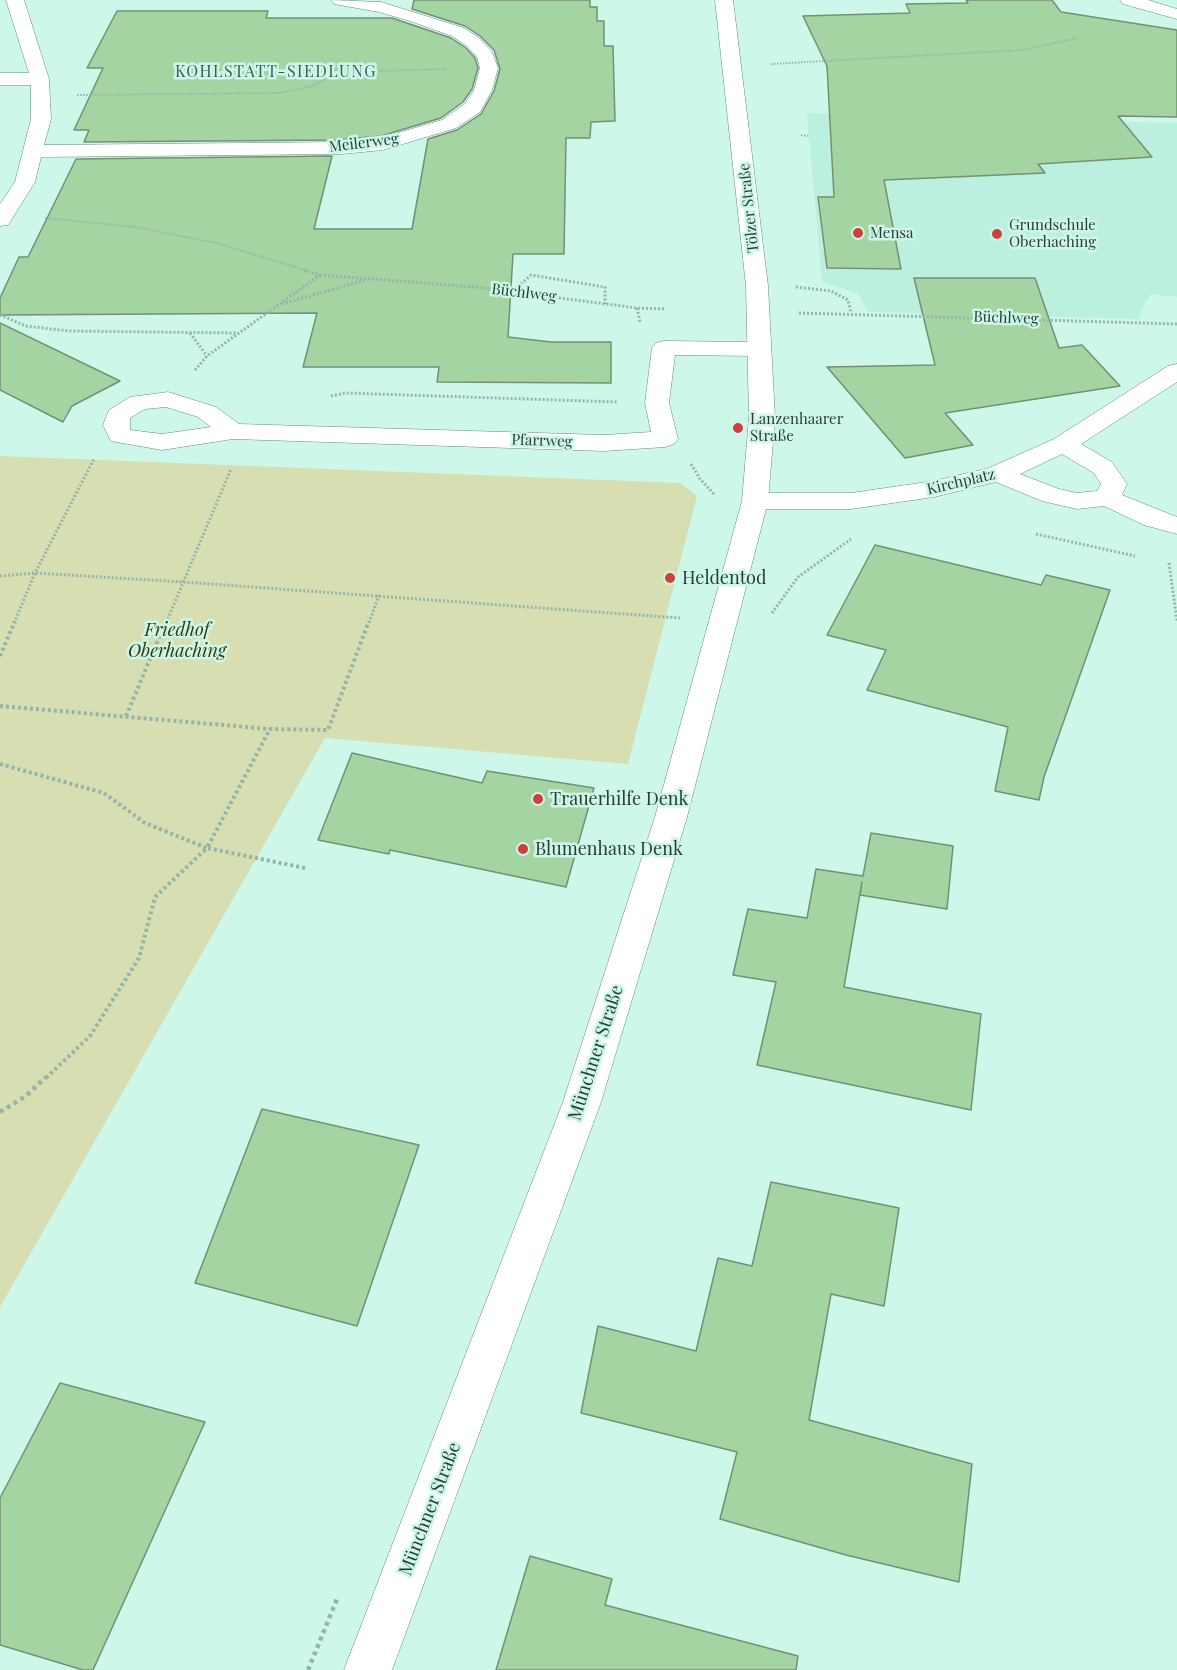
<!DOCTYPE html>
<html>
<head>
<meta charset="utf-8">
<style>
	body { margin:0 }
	canvas { display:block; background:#cdf7e9 }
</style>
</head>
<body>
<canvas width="1177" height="1670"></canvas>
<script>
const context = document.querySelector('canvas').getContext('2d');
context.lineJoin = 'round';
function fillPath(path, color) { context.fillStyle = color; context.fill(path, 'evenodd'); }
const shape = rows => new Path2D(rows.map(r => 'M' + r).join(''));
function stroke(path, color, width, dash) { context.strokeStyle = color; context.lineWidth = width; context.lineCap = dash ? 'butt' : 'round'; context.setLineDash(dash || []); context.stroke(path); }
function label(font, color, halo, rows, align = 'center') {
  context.font = font + ' "Playfair Display",serif'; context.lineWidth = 5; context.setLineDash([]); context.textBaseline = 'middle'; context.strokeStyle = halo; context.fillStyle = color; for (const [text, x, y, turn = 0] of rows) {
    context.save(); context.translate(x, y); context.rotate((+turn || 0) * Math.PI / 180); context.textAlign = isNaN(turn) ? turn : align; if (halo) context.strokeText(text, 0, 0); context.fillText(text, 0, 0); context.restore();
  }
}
fillPath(shape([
	[807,113,1177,123,1177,297,1151,294,1144,304,1139,319,869,312,857,293,822,282]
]), '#bbefde');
fillPath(shape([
	[0,456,680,483,697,496,628,764,325,738,0,1307]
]), '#d7deb2');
const building = shape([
	[414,0,590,0,590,7,597,7,597,21,604,21,604,46,613,46,615,121,591,122,590,138,566,138,564,254,513,254,508,337,551,342,611,342,611,383,437,382,439,367,303,367,317,313,0,315,0,298,19,257,28,257,76,159,332,156,314,229,412,229,428,139,457,130,481,114,494,91,500,69,494,50,480,36,465,26,412,9,414,0],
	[966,0,1052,0,1061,12,1177,30,1177,117,1118,116,1152,157,1038,164,1045,173,884,180,901,269,827,268,818,197,834,197,827,66,803,16,910,13,906,4,968,3,966,0],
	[117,11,268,11,266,18,392,18,451,38,466,48,475,58,478,68,472,89,463,102,441,118,381,136,336,140,84,142,89,130,74,130,103,68,87,68,117,11],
	[914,278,1035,278,1059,348,1082,345,1120,386,945,413,973,445,905,458,827,367,935,365,914,278],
	[0,323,120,381,72,406,63,422,0,390,0,323],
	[875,545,1041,585,1046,575,1110,590,1044,777,1039,800,995,791,1008,727,867,690,886,650,827,635,875,545],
	[352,753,482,783,487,771,594,788,566,887,390,850,389,854,318,840,352,753],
	[871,833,953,846,947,909,860,895,862,882,844,987,981,1014,971,1110,757,1065,776,982,733,975,748,909,807,918,816,869,863,876,871,833],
	[262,1109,419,1145,357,1326,195,1283,262,1109],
	[771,1182,899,1208,884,1306,831,1294,809,1420,972,1464,959,1582,846,1555,720,1519,737,1452,581,1413,598,1326,696,1351,718,1258,752,1266,771,1182],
	[60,1383,205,1422,93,1670,83,1670,0,1645,0,1498,60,1383],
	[530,1556,612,1579,605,1605,798,1656,796,1670,496,1670,530,1556]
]);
fillPath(building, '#a4d4a2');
stroke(building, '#768f75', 1.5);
const minor = shape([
	[6,0,24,0,49,79,51,119,44,145,342,142,381,138,442,120,465,104,474,90,480,68,477,57,467,46,452,36,410,21,379,12,334,4,331,0,381,2,464,28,479,38,492,52,498,68,492,90,480,112,456,128,383,150,342,154,41,157,35,182,8,225,0,226,0,204,15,182,31,119,31,85,0,85,0,73,29,73,6,0],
	[1120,0,1148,0,1177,9,1177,19,1123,4,1120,0],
	[664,341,758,342,766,344,770,349,766,354,758,356,675,355,669,403,678,439,674,444,665,447,604,451,233,439,162,450,111,441,103,425,109,410,130,397,168,392,216,407,239,424,604,435,651,432,645,403,652,348,656,343,664,341],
	[166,407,198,417,211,427,162,434,130,430,130,418,145,409,166,407],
	[1177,364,1177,382,1081,444,1112,462,1127,484,1122,495,1177,517,1177,534,1144,525,1104,506,1077,509,1042,501,996,482,934,497,851,509,755,509,746,507,742,501,746,495,755,493,851,493,934,481,989,468,1054,439,1168,366,1177,364],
	[1062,454,1094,473,1101,484,1097,491,1077,493,1059,489,1020,474,1062,454]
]);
const major = shape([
	[715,0,733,0,768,286,775,418,768,501,687,817,601,1102,392,1670,344,1670,563,1102,655,817,742,501,749,418,746,286,715,0]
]);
stroke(minor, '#658c80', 1);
stroke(major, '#658c80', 1);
stroke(shape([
	[771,64,1023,50,1077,38],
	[77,95,280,93,313,86,339,72,446,69],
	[801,135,809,136],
	[45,218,136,227,220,244,308,271]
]), '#94b5aa', 2, [1.5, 1.5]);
stroke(shape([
	[320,275,475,287,637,308,666,309],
	[796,287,831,291,848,300,851,313],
	[512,292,531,275,605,287,605,304],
	[282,304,365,280],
	[637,308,640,322],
	[799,313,1177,324],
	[0,315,26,326,69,331,238,333],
	[190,333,207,356],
	[195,370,207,356,320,275,303,270],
	[331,396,346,393,617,402],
	[691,464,700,479,714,494],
	[1036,534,1135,556],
	[1169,563,1177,621],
	[0,576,35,573,183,582,680,618],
	[772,613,798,577,851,539],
	[14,623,35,573,94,459],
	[166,623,231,469],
	[369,623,379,595]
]), '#94b5aa', 3, [2, 2]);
stroke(shape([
	[0,656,15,621],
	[0,706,270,729],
	[126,716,166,621],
	[0,764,104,793,145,823,207,848,155,897,139,958,90,1036,45,1079],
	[305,868,207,848,270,729,328,730,369,621]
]), '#94b5aa', 4, [3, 3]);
stroke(shape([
	[0,1112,26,1096,46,1077],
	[308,1670,337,1599]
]), '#94b5aa', 4.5, [4, 4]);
fillPath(minor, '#fff');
fillPath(major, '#fff');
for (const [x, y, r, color] of [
	[858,233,6,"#cf403a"],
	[997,234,6,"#cf403a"],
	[738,428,6,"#cf403a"],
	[670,578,6,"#cf403a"],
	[538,799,6,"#cf403a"],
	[523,849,6,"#cf403a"]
]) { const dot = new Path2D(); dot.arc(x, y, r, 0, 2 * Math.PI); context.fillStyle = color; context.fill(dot); stroke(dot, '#cdf7e9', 2); }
label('15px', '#2b3c36', '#cdf7e9', [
	["Meilerweg",364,143,-7],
	["Tölzer Straße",749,208,-96],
	["Büchlweg",524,293,7],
	["Büchlweg",1006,318,2],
	["Pfarrweg",542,441,2],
	["Kirchplatz",961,482,-13]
]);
label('15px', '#2b3c36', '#cdf7e9', [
	["Grundschule",1009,225],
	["Oberhaching",1009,242],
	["Mensa",870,233],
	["Lanzenhaarer",750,419],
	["Straße",750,436]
], 'left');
context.letterSpacing = '1.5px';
label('16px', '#385d52', '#cdf7e9', [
	["KOHLSTATT-SIEDLUNG",276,72]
]);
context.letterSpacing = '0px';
label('18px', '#2b3c36', '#cdf7e9', [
	["Heldentod",682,578],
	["Trauerhilfe Denk",550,799],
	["Blumenhaus Denk",535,849]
], 'left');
label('italic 18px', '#343907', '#cdf7e9', [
	["Friedhof",177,630],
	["Oberhaching",177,651]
]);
label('18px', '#2b3c36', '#cdf7e9', [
	["Münchner Straße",596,1053,-72],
	["Münchner Straße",430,1509,-69]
]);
</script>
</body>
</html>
